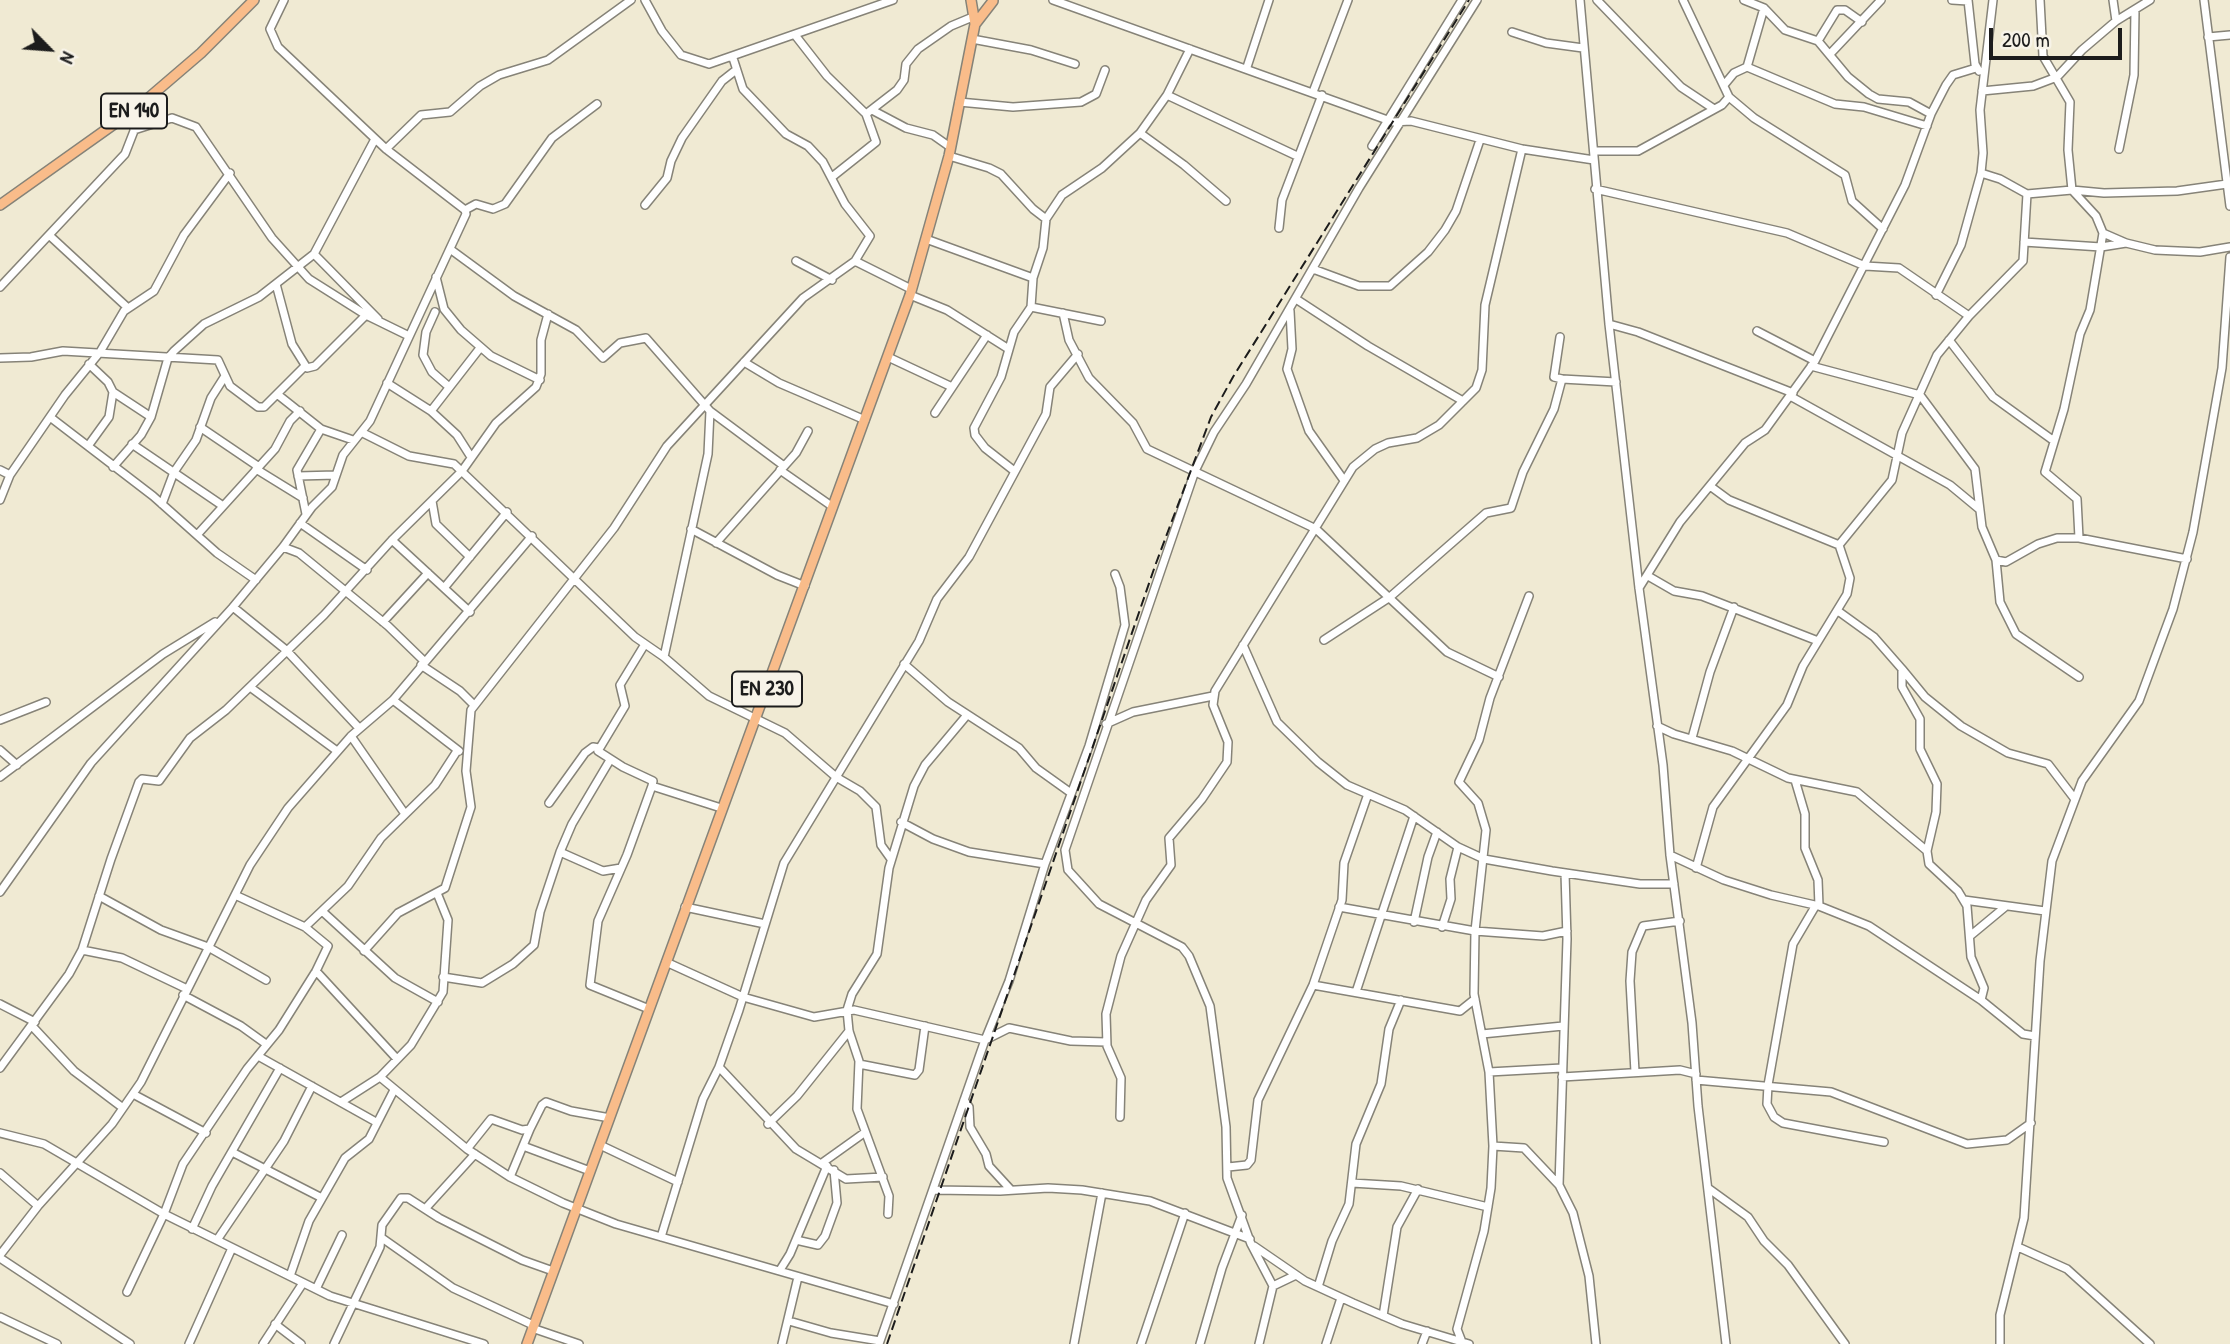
<!DOCTYPE html>
<html>
<head>
<meta charset="utf-8">
<style>
	body { margin:0 }
	#map { position:relative; width:2230px; height:1344px; overflow:hidden; background:#f0ead3; font-family:"Patrick Hand",sans-serif }
	canvas { display:block }
	.north { position:absolute; left:14px; top:14px; width:70px; height:70px; -webkit-text-stroke:5px #f7f3e8; paint-order:stroke; rotate:115deg; font-size:19px; font-weight:700; line-height:28px; text-align:center; color:#1c1c1c }
	.north::after { content:''; display:block; margin:auto; width:24px; height:32px; background:#1c1c1c; clip-path:polygon(50% 0,100% 100%,50% 72%,0 100%) }
	.scale { position:absolute; left:1989px; top:28px; width:133px; height:32px; box-sizing:border-box; border:4px solid #1c1c1c; border-top:0; padding-left:9px; font-size:21px; line-height:24px; white-space:nowrap; color:#1c1c1c; -webkit-text-stroke:5px #f7f3e8; paint-order:stroke }
</style>
</head>
<body>
<div id="map">
<canvas width="2230" height="1344"></canvas>
<div class="north">N</div>
<div class="scale">200 m</div>
</div>
<script>
const context = document.querySelector('canvas').getContext('2d');
context.lineJoin = 'round';
const shape = rows => new Path2D(rows.map(r => 'M' + r).join(''));
function stroke(path, color, width, dash) { context.strokeStyle = color; context.lineWidth = width; context.lineCap = dash ? 'butt' : 'round'; context.setLineDash(dash || []); context.stroke(path); }
function label(font, color, halo, rows, align = 'center') {
  context.font = font + ' "Patrick Hand",sans-serif'; context.lineWidth = 5; context.setLineDash([]); context.textBaseline = 'middle'; context.strokeStyle = halo; context.fillStyle = color; for (const [text, x, y, turn = 0] of rows) {
    context.save(); context.translate(x, y); context.rotate((+turn || 0) * Math.PI / 180); context.textAlign = isNaN(turn) ? turn : align; if (halo) context.strokeText(text, 0, 0); context.fillText(text, 0, 0); context.restore();
  }
}
const minor = shape([
	[645,0,662,31,681,55,709,64,893,0],
	[1053,0,1393,122,1411,121,1522,149,1594,160],
	[1580,0,1609,324,1639,588,1663,765,1670,855,1692,1023,1698,1106,1726,1344],
	[1597,0,1681,87,1714,109],
	[1683,0,1729,97,1754,118,1845,175,1852,201,1883,229],
	[1744,0,1764,8,1785,30,1818,41,1848,77,1869,94,1878,99,1909,102,1931,114],
	[1952,0,1968,1],
	[1968,0,1975,64,1979,71],
	[2040,0,2043,56,2070,102,2068,150,2072,190,2096,216,2103,233,2126,243,2155,250,2200,252,2230,247],
	[2113,0,2116,21],
	[2204,0,2230,206],
	[1512,32,1546,43,1583,48],
	[795,35,827,76,866,114],
	[2208,37,2230,35],
	[972,39,1031,50,1075,64],
	[1818,41,1837,10,1845,10,1862,22],
	[1830,54,1881,0],
	[733,58,743,89,786,134,808,146,823,162,845,204,870,236,855,261],
	[1247,67,1269,0],
	[1747,67,1835,104,1864,107,1927,126],
	[1724,85,1734,73,1747,67,1764,8],
	[1982,91,2033,86,2057,77,2082,50,2116,21,2150,0],
	[1313,92,1348,0],
	[1167,95,1297,156],
	[959,102,1013,107,1081,102,1096,94,1105,70],
	[872,110,906,128,933,135,950,147],
	[134,130,172,118,196,127,272,238,309,279,366,315,409,336],
	[1140,133,1184,165,1226,201],
	[1372,146,1462,0],
	[386,149,421,115,450,112,480,86,499,75,548,60,631,0],
	[2119,149,2134,75,2135,10],
	[1595,151,1638,151,1722,105,1729,97],
	[949,156,989,168,1001,174,1033,209,1046,219],
	[1981,173,2000,179,2027,194,2072,190,2104,193,2177,191,2227,184],
	[832,177,876,142,866,114,897,90,904,80,906,64,918,49,951,26,975,16],
	[1595,189,1787,233,1865,266,1899,268,1969,316],
	[645,205,667,178,671,161,682,138,722,81,736,70],
	[465,210,476,204,493,209,505,204,552,138,597,104],
	[1279,228,1282,200,1322,95],
	[49,235,128,308],
	[926,239,1033,278],
	[2024,242,2101,247,2126,243],
	[450,249,514,296,576,330,603,358,620,343,646,338,710,411,708,454,664,657],
	[314,254,378,319],
	[796,261,832,280],
	[1313,269,1359,286,1390,286,1428,252,1445,230,1456,211,1480,140],
	[436,277,444,309,461,330,491,356,540,380],
	[276,284,292,344,307,368,315,366,366,315],
	[0,287,125,154,139,118,138,107],
	[910,295,947,310,1007,348],
	[1936,295,1961,245,1981,173,1983,153,1980,110,1993,0],
	[1296,299,1368,346,1463,401],
	[1031,307,1101,321],
	[1290,311,1292,349,1287,369,1309,431,1343,479],
	[435,312,426,332,423,355,432,372,448,386],
	[1063,313,1069,340,1089,378,1133,423,1147,449,1316,529,1447,652,1499,677],
	[1609,324,1638,332,1793,393],
	[1757,331,1815,361],
	[1949,340,1993,397,2054,441],
	[888,357,952,387],
	[0,358,31,357,63,351,218,360,230,386,258,407,264,407,277,394,321,429,353,440],
	[744,362,779,383,865,420],
	[1811,366,1920,395,1975,469,1982,527,1996,560,2006,562,2038,544,2057,538,2079,538,2187,559],
	[1562,379,1616,382],
	[387,383,431,411,457,435,471,457],
	[113,392,151,417],
	[277,394,305,366],
	[1790,396,1950,485,1979,509],
	[431,411,480,348],
	[710,411,784,466],
	[935,413,987,335],
	[50,417,153,496,217,553,256,580],
	[200,427,259,467],
	[363,433,409,456,454,464,635,637,664,657,709,696,785,733,836,777,860,791,876,807,881,845,891,859],
	[132,444,223,506],
	[88,446,109,417,113,392,108,382,89,364],
	[113,467,141,435,151,417,168,358,174,351,204,324,259,297,314,254,375,139],
	[256,469,303,498],
	[0,470,10,475],
	[780,470,833,507],
	[1013,470,985,448,975,435,974,428,1001,377,1014,332,1031,307,1033,278,1043,248,1046,219,1062,195,1102,168,1140,133,1167,95,1190,49],
	[298,476,336,475],
	[1710,486,1729,500,1839,545],
	[0,500,10,475,65,395,100,352,124,311,154,291,184,235,230,173],
	[432,501,436,524,470,557],
	[162,504,174,472,196,440,211,398,225,376],
	[306,514,297,470,321,429],
	[300,523,367,570],
	[691,529,777,575,805,586],
	[197,535,275,449,290,421,300,411],
	[2079,538,2077,499,2045,472,2064,409,2080,334,2090,310,2103,233],
	[392,540,470,612],
	[716,543,796,453,808,431],
	[283,547,299,553,388,626,425,662],
	[1996,560,2000,602,2016,634,2079,677],
	[1648,576,1674,591,1702,596,1818,641],
	[444,588,507,512],
	[1639,588,1680,522,1745,443,1765,430,1815,361,1905,185,1931,114,1946,85,1953,75,1976,68],
	[233,607,286,650,359,728],
	[1838,611,1874,637,1902,669,1902,687,1920,719,1920,749,1937,784,1936,812,1927,851,1929,864,1958,891,1967,906,1971,957,1984,988,1981,1000],
	[383,622,428,573],
	[1324,640,1390,597,1486,513,1511,508,1523,472,1554,409,1562,379,1554,377,1560,337],
	[645,644,620,685,625,706,598,751,623,767,653,781,652,786],
	[1243,645,1277,722,1318,762,1347,785,1405,810,1458,847,1484,859,1552,871,1640,884,1674,884],
	[904,664,948,702,1019,748,1036,768,1071,793],
	[421,665,460,691,474,705],
	[1902,669,1925,697,1961,726,2008,753,2048,764,2074,798],
	[250,687,337,751],
	[393,700,459,751],
	[0,720,46,702],
	[1106,724,1133,712,1213,696],
	[1657,726,1674,734,1732,751,1788,778,1857,792,1927,851],
	[351,736,405,814],
	[1692,738,1710,672,1734,607],
	[0,750,17,765],
	[0,777,163,654,215,622],
	[1795,780,1805,814,1805,848,1818,880,1819,906],
	[549,803,585,753,593,747,599,748],
	[901,822,933,839,969,852,1045,864],
	[560,852,603,871,621,868],
	[1670,855,1724,880,1771,895,1819,906,1869,926,1981,1000,2023,1034,2035,1036],
	[1696,868,1713,807,1787,705,1803,666,1847,594,1850,578,1839,545,1892,480,1902,433,1937,355,1969,316,2023,261,2027,194],
	[0,892,91,763,233,607,283,547,312,507,332,487,343,455,370,421,466,214,465,210,386,149,278,47,270,29,284,0],
	[99,896,161,930,208,947,266,980],
	[1964,900,2045,911],
	[1816,905,1793,944,1768,1085,1767,1104,1774,1117,1783,1123,1884,1142],
	[685,907,765,924],
	[1339,907,1475,931,1543,936,1567,931],
	[322,911,395,978,438,1002],
	[1414,922,1428,857,1437,832],
	[305,927,348,886,381,838,435,785,457,751],
	[1442,927,1451,899,1450,879,1458,847],
	[1970,936,2005,907],
	[82,950,122,958,185,988],
	[364,951,398,913,445,888,471,807,466,771,471,710,614,528,667,446,803,298,855,261,911,289],
	[666,962,743,997,814,1017,854,1010,985,1040,1009,1028,1071,1041,1106,1042],
	[316,971,397,1059],
	[443,977,482,983,513,964,534,945,540,912,560,852,572,824,610,760],
	[1313,985,1460,1011,1475,999],
	[1356,992,1414,816],
	[183,995,241,1026,266,1044],
	[0,1004,35,1022],
	[649,1009,590,985,598,921,627,855,652,786,721,808],
	[32,1026,74,1071,123,1108],
	[1482,1034,1563,1026],
	[258,1056,376,1122],
	[859,1064,915,1075,919,1070,925,1026],
	[719,1067,796,1149,846,1179,883,1177],
	[0,1068,69,974,82,950,111,859,139,782,142,779,159,781,190,738,226,710,324,615,392,540,462,471,496,423,536,387,541,374,541,340,548,314],
	[1489,1072,1562,1068],
	[1635,1072,1630,981,1632,952,1643,926,1680,921],
	[380,1077,467,1149,510,1177,563,1203,616,1224,894,1304],
	[1562,1077,1680,1070,1696,1074],
	[1696,1080,1831,1092,1967,1144,2007,1140,2031,1123],
	[133,1094,206,1133],
	[964,1100,969,1107,970,1127,986,1154,989,1166,1011,1190],
	[341,1102,380,1077,411,1045,443,992,448,920,437,893],
	[1120,1117,1121,1078,1107,1046,1106,1014,1121,956,1146,900,1171,865,1169,838,1202,799,1227,762,1228,742,1213,705,1215,691,1353,467,1375,449,1388,443,1417,438,1439,425,1476,388,1482,370,1485,305,1522,149],
	[768,1124,797,1096,849,1031],
	[0,1133,44,1144,164,1214,330,1296,484,1344],
	[600,1145,678,1182],
	[523,1146,590,1171],
	[1493,1146,1524,1148,1559,1185,1573,1213,1589,1276,1596,1344],
	[467,1149,491,1119,522,1130,530,1129,542,1105,546,1102,571,1111,610,1118],
	[232,1152,322,1198],
	[822,1163,864,1133],
	[1228,1167,1247,1165,1251,1160,1258,1100,1313,985,1342,900,1344,863,1368,794],
	[0,1173,38,1206],
	[510,1177,530,1129],
	[1352,1183,1401,1186,1488,1207],
	[1559,1185,1567,939,1565,873],
	[1708,1188,1748,1217,1764,1241,1788,1265,1845,1344],
	[934,1190,1000,1191,1048,1188,1082,1190,1150,1201,1250,1239],
	[425,1209,475,1154],
	[888,1214,889,1196,857,1109,859,1061,849,1031,847,1010,852,994,877,954,889,868,914,786,925,765,967,715],
	[192,1229,212,1186,280,1068],
	[661,1237,703,1099,719,1067,739,1010,784,863,919,641,937,599,969,557,1046,414,1050,387,1078,354],
	[382,1238,453,1288,533,1325],
	[217,1240,284,1141,312,1086],
	[796,1240,818,1245,825,1236,837,1203,834,1170],
	[1254,1246,1305,1281,1353,1303,1402,1324,1469,1344],
	[2018,1247,2067,1269,2150,1344],
	[0,1255,38,1206,112,1124,141,1082,250,865,288,808,351,736,393,700,532,536],
	[0,1258,130,1344],
	[780,1270,790,1254,827,1166],
	[290,1276,309,1221,345,1158,369,1139,394,1090],
	[1273,1286,1296,1275],
	[1318,1287,1332,1241,1349,1204,1356,1144,1381,1084,1389,1029,1401,1000],
	[316,1289,342,1235],
	[127,1292,164,1214,183,1164,247,1069,279,1030,316,971,328,946,305,927,235,895],
	[1383,1316,1397,1227,1418,1189],
	[0,1317,57,1344],
	[789,1321,831,1333,880,1341],
	[275,1324,301,1344],
	[532,1328,579,1344],
	[1462,1342,1457,1329,1484,1231,1491,1188,1493,1146,1489,1072,1474,994,1475,931,1486,830,1478,803,1459,782,1479,740,1490,698,1529,596],
	[189,1344,232,1248],
	[263,1344,303,1283],
	[334,1344,380,1247,382,1225,401,1198,408,1198,439,1218,522,1260,553,1271],
	[782,1344,798,1277],
	[879,1344,985,1040,1009,981,1045,864,1089,746,1125,625,1120,587,1115,574],
	[1074,1344,1102,1193],
	[1141,1344,1185,1213],
	[1200,1344,1222,1268,1242,1215],
	[1259,1344,1273,1286,1251,1244,1227,1178,1226,1127,1210,1006,1189,956,1182,947,1099,904,1068,870,1065,850,1195,471,1214,432,1246,384,1359,188,1477,0],
	[1326,1344,1341,1298],
	[1422,1344,1427,1331],
	[2000,1344,2000,1315,2024,1218,2040,961,2052,861,2082,781,2139,701,2173,609,2193,532,2222,368,2230,257]
]);
const major = shape([
	[976,23,993,1],
	[0,205,138,107,201,53,254,0],
	[527,1344,910,295,949,156,975,24,971,0]
]);
stroke(minor, '#868378', 10);
stroke(major, '#868378', 12);
stroke(minor, '#fff', 7);
stroke(major, '#f9bc8a', 9);
stroke(shape([
	[887,1344,1155,566,1211,417,1233,377,1469,0]
]), '#1c1c1c', 2, [10, 5]);
for (const [x, y, w] of [
	[134,111,66],
	[767,689,70]
]) { const box = new Path2D(); box.roundRect(x - w / 2, y - 17.5, w, 35, 5); context.fillStyle = '#f7f3e8'; context.fill(box); stroke(box, '#1c1c1c', 2); }
label('bold 21px', '#1c1c1c', null, [
	["EN 140",134,111],
	["EN 230",767,689]
]);
</script>
</body>
</html>
